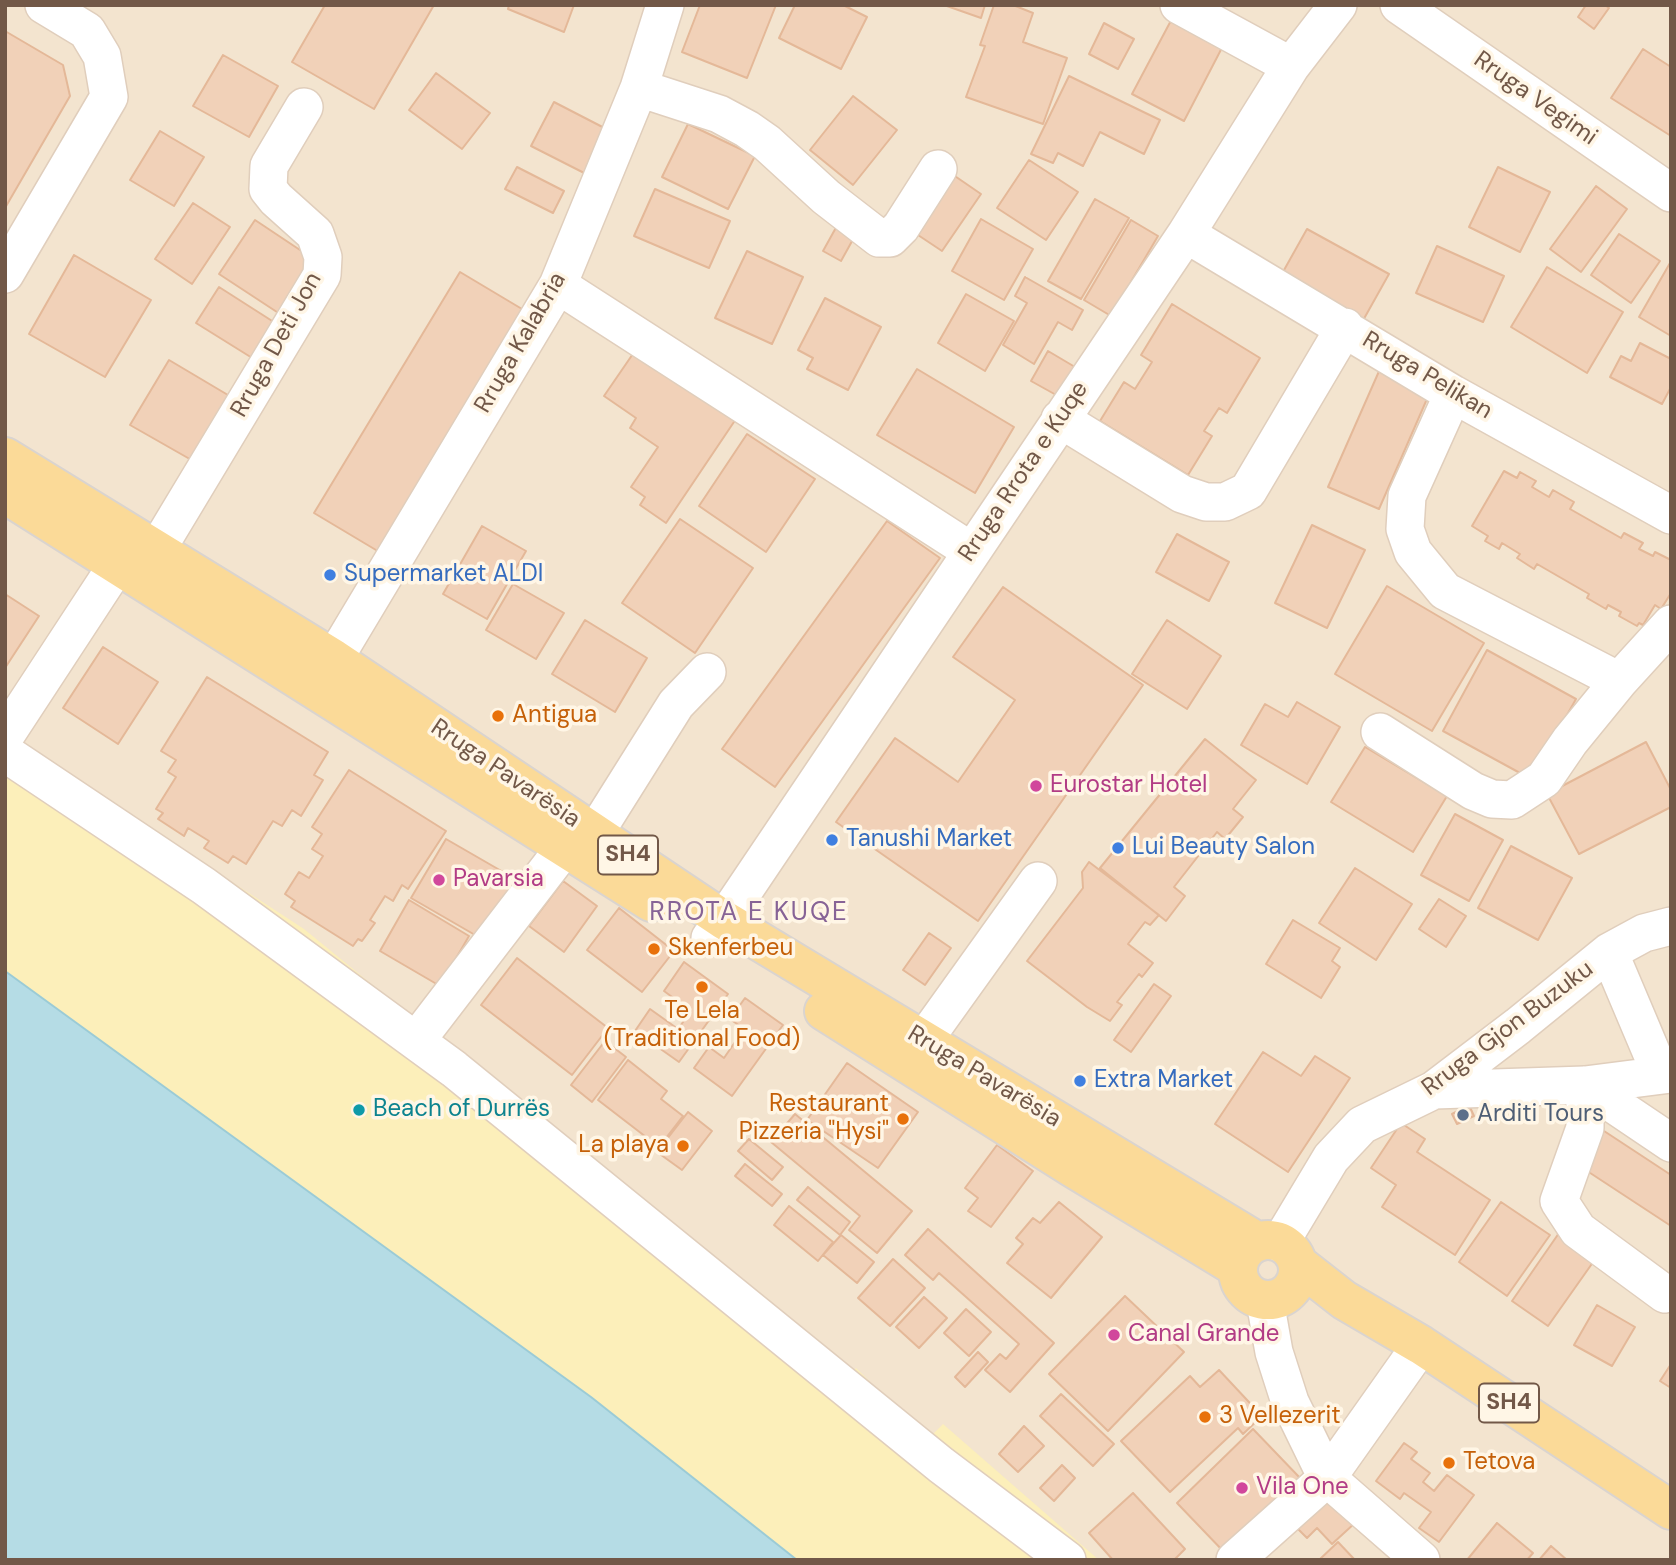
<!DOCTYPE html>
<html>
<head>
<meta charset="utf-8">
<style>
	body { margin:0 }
	#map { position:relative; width:1676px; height:1565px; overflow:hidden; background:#fcf2e0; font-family:"DM Sans",sans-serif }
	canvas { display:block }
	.frame { position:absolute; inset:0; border:7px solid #725848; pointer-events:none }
</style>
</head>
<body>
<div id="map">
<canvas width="1676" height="1565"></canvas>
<div class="frame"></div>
</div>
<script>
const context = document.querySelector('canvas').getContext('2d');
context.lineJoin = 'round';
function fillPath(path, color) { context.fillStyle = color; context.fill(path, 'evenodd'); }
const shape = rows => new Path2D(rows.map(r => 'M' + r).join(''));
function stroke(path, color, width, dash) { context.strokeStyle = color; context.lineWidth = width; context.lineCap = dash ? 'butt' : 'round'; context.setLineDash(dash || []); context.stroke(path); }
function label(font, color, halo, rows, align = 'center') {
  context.font = font + ' "DM Sans",sans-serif'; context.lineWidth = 7; context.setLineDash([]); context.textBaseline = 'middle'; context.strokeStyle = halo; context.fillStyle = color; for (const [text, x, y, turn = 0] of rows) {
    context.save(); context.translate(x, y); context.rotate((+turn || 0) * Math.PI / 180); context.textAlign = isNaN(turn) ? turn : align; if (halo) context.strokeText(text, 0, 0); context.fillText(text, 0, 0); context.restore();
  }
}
fillPath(shape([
	[5,5,1671,5,1671,1560,1033,1560,5,762]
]), '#f3e4cf');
fillPath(shape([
	[5,734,304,929,396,1004,842,1383,856,1368,928,1439,943,1424,1099,1560,797,1560,591,1397,5,971]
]), '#fcefba');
const water = shape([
	[5,971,591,1397,797,1560,5,1560,5,971]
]);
fillPath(water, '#b5dce5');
stroke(water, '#9bcbd6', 2);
const building = shape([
	[325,5,434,5,374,109,292,62,325,5],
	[509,5,574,5,564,32,508,9,509,5],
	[700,5,776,5,747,78,682,52,700,5],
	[795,5,843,5,867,17,841,69,779,38,795,5],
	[944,5,985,5,981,18,944,5],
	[994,5,1013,5,1033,13,1023,42,1067,58,1043,124,966,97,985,46,980,45,994,5],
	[1586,5,1605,5,1609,8,1594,29,1578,17,1586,5],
	[1175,13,1226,40,1184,121,1132,94,1175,13],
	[1104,23,1134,39,1118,69,1089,54,1104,23],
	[5,31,63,65,70,96,5,208,5,31],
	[1643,49,1671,67,1671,136,1611,98,1643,49],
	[223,55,278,86,249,137,193,106,223,55],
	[436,73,490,113,462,149,409,110,436,73],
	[1069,76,1160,120,1144,154,1100,132,1083,166,1058,153,1053,163,1031,154,1069,76],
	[853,96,897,130,853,185,810,150,853,96],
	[554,102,616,134,594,178,531,146,554,102],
	[688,124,755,156,728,209,662,177,688,124],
	[160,131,204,157,174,206,130,180,160,131],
	[1029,160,1078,192,1046,240,997,208,1029,160],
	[517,167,564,191,553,213,505,189,517,167],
	[1498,167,1550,192,1520,252,1469,227,1498,167],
	[949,172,981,194,942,251,909,229,949,172],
	[1596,186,1627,209,1581,272,1550,249,1596,186],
	[655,189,730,221,709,268,634,236,655,189],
	[1095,199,1129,218,1081,299,1048,281,1095,199],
	[193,203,230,227,192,284,155,259,193,203],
	[981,219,1033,249,1004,300,952,271,981,219],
	[255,220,318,262,283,316,219,274,255,220],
	[1131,220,1158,236,1111,316,1084,300,1131,220],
	[838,224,856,234,841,261,823,251,838,224],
	[1307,229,1389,274,1361,324,1279,279,1307,229],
	[1619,234,1660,261,1631,303,1591,275,1619,234],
	[1437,246,1504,276,1483,322,1416,293,1437,246],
	[747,251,803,277,772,344,715,318,747,251],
	[74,255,151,300,105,377,29,334,74,255],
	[1670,263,1671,263,1671,336,1639,317,1670,263],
	[1547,267,1623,312,1587,373,1511,327,1547,267],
	[460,272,527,312,381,553,314,513,460,272],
	[1025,277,1083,310,1072,330,1058,322,1034,364,1003,345,1027,303,1015,296,1025,277],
	[219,287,280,326,257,361,196,323,219,287],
	[966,294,1014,321,985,371,938,343,966,294],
	[825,298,881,327,848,390,807,369,813,358,798,350,825,298],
	[1172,304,1260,358,1227,413,1219,408,1204,431,1212,436,1188,475,1100,421,1124,382,1135,389,1152,362,1141,355,1172,304],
	[1640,343,1671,359,1671,387,1662,404,1610,377,1621,356,1631,361,1640,343],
	[639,345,740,413,666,523,640,505,645,497,631,487,658,447,630,428,636,418,604,396,639,345],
	[1048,351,1075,367,1058,396,1031,381,1048,351],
	[169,360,233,398,195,462,130,425,169,360],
	[917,369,1014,427,975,493,877,435,917,369],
	[1380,369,1430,392,1379,509,1328,487,1380,369],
	[747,434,815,479,766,552,699,506,747,434],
	[1504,471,1517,478,1520,472,1536,481,1532,487,1549,497,1553,490,1574,502,1570,509,1621,538,1624,533,1643,543,1639,549,1653,556,1655,552,1671,560,1671,593,1661,609,1655,605,1643,625,1639,623,1637,626,1619,616,1621,612,1608,605,1606,609,1587,598,1589,594,1537,564,1534,569,1517,558,1520,554,1502,543,1499,549,1485,541,1488,536,1472,526,1504,471],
	[680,519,753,568,695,653,622,603,680,519],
	[887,521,940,558,775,787,722,749,887,521],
	[1312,525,1365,550,1327,628,1275,603,1312,525],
	[482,526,526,551,487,619,443,594,482,526],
	[1177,534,1229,562,1209,601,1156,572,1177,534],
	[513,584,564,613,536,659,486,630,513,584],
	[1387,586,1484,643,1432,731,1335,674,1387,586],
	[1003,587,1143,685,978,921,836,822,895,738,958,782,1015,700,953,657,1003,587],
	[5,594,39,616,5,668,5,594],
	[585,620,647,658,615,712,552,674,585,620],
	[1167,620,1221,656,1187,709,1132,674,1167,620],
	[103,647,158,682,118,744,63,708,103,647],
	[1487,650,1576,699,1531,779,1443,731,1487,650],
	[207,677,328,752,314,775,323,780,301,816,292,810,282,826,273,821,246,864,233,856,228,863,204,848,209,841,188,828,184,836,158,819,163,813,156,809,176,777,168,772,176,760,161,751,207,677],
	[1297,702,1340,727,1307,784,1241,745,1265,704,1288,717,1297,702],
	[1205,739,1256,780,1233,809,1243,817,1225,839,1217,832,1174,887,1185,896,1166,921,1100,868,1205,739],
	[1646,742,1671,790,1671,807,1579,854,1547,794,1646,742],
	[1365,747,1447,796,1413,852,1331,802,1365,747],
	[349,770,446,831,408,889,402,885,393,901,385,896,370,920,375,923,362,941,358,939,353,946,291,907,295,901,285,894,299,872,309,878,323,856,312,849,322,834,312,827,349,770],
	[1455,814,1503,840,1469,901,1421,875,1455,814],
	[446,839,517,880,482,939,411,898,446,839],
	[1511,846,1572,878,1538,940,1478,908,1511,846],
	[1089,862,1159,915,1150,925,1145,922,1128,944,1153,963,1142,977,1139,974,1117,1002,1122,1005,1110,1021,1087,1007,1027,961,1083,888,1082,872,1089,862],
	[1355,868,1412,904,1376,960,1319,923,1355,868],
	[563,881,597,906,564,952,529,926,563,881],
	[1439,899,1466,916,1446,947,1419,929,1439,899],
	[409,900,469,936,440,986,380,951,409,900],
	[619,908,674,951,642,992,587,950,619,908],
	[1293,920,1340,948,1332,961,1340,967,1321,998,1266,964,1293,920],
	[929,933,951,948,925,985,903,970,929,933],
	[517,958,608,1028,572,1075,481,1005,517,958],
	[684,962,728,994,679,1062,635,1031,650,1009,678,1029,691,1011,664,991,684,962],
	[1154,984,1171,996,1131,1052,1114,1040,1154,984],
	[745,998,783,1025,732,1096,694,1068,709,1047,724,1058,744,1029,730,1019,745,998],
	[605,1041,626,1057,592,1102,571,1085,605,1041],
	[1263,1052,1301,1076,1315,1056,1350,1078,1288,1172,1215,1124,1263,1052],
	[628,1060,667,1091,661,1099,683,1116,659,1147,598,1100,628,1060],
	[847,1063,918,1112,878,1168,807,1120,847,1063],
	[1469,1105,1474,1116,1457,1124,1452,1114,1469,1105],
	[688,1112,712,1131,682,1170,657,1152,688,1112],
	[795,1114,912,1211,877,1253,849,1230,860,1216,771,1142,795,1114],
	[1401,1123,1425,1139,1417,1152,1490,1200,1455,1255,1382,1207,1396,1185,1371,1168,1401,1123],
	[1601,1129,1671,1175,1671,1226,1578,1165,1601,1129],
	[749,1139,783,1167,772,1180,738,1151,749,1139],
	[997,1145,1033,1171,991,1227,968,1211,978,1198,965,1188,997,1145],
	[745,1164,782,1194,772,1206,735,1176,745,1164],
	[808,1187,850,1222,840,1235,797,1200,808,1187],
	[1059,1202,1102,1237,1051,1298,1007,1263,1023,1244,1016,1238,1033,1218,1040,1223,1059,1202],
	[1501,1202,1550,1235,1507,1296,1459,1262,1501,1202],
	[789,1206,833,1242,818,1261,774,1225,789,1206],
	[928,1229,1054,1343,1010,1392,985,1370,1000,1354,1006,1359,1019,1344,939,1273,933,1280,905,1255,928,1229],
	[1559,1233,1596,1258,1548,1326,1512,1301,1559,1233],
	[841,1235,874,1262,857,1283,823,1255,841,1235],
	[893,1259,925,1288,890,1326,858,1298,893,1259],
	[1125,1296,1184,1352,1108,1431,1049,1374,1125,1296],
	[924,1297,947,1318,919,1348,896,1327,924,1297],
	[1597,1305,1635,1327,1612,1366,1574,1345,1597,1305],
	[966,1309,991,1332,969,1356,944,1333,966,1309],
	[978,1352,988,1362,965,1387,955,1377,978,1352],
	[1671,1364,1671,1388,1660,1381,1671,1364],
	[1219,1370,1262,1416,1243,1434,1238,1428,1170,1492,1121,1441,1190,1376,1200,1387,1219,1370],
	[1061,1394,1114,1444,1093,1466,1040,1416,1061,1394],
	[1024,1426,1044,1446,1018,1472,999,1454,1024,1426],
	[1253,1429,1301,1479,1225,1553,1177,1503,1253,1429],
	[1404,1443,1417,1452,1411,1459,1430,1473,1423,1482,1434,1491,1447,1475,1474,1495,1439,1542,1419,1528,1431,1512,1404,1493,1400,1499,1376,1481,1404,1443],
	[1062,1465,1075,1478,1054,1501,1040,1488,1062,1465],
	[1133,1493,1185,1549,1174,1560,1113,1560,1089,1533,1133,1493],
	[1328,1493,1356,1522,1332,1544,1317,1528,1307,1538,1294,1525,1328,1493],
	[1497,1523,1533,1553,1527,1560,1467,1560,1497,1523],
	[1338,1542,1355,1560,1319,1560,1338,1542],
	[1551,1546,1567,1560,1539,1560,1551,1546]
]);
fillPath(building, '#f1d1b8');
stroke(building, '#e4b898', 2);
const minor = shape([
	[1179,5,1291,66],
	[1399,5,1671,193],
	[639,88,719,114,747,129,767,143,826,197,879,238,890,238,901,227,938,169],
	[1186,234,1453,394,1671,515],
	[5,274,109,97,102,56,87,31,44,5],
	[558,285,971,551],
	[1453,394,1407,496,1405,529,1413,552,1445,591,1619,681],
	[1060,419,1182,494,1206,502,1225,502,1248,491,1345,327],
	[156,551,322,275,323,257,315,234,276,199,268,189,269,166,304,107],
	[334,659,558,285,639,88,665,5],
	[1380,732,1473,791,1492,799,1512,800,1544,779,1570,741,1619,681,1671,624],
	[5,736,117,565],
	[5,753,204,886,454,1069,941,1465,1067,1560],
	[595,833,676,704,707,672],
	[710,938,724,920,1186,234,1291,66,1338,5],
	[1609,952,1661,1075],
	[924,1040,1038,881],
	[416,1041,565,847],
	[1585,1085,1585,1128,1559,1201,1578,1230,1665,1294],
	[1585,1085,1671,1143],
	[1434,1090,1585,1085,1671,1074],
	[1280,1243,1331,1158,1362,1125,1434,1090,1518,1026,1609,952,1644,933,1671,926],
	[1265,1301,1274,1352,1290,1402,1327,1478,1421,1560],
	[1235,1560,1327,1478,1421,1345]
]);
const major = shape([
	[5,457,334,659,724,920,1258,1242],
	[5,494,651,902],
	[824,1011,1073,1168,1238,1268],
	'1238 1270a30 30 0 1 1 60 0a30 30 0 1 1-60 0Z',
	[1298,1264,1344,1300,1421,1345,1671,1510]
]);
stroke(minor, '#e0cebc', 40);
stroke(major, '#dad4cf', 42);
stroke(minor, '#fff', 37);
stroke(major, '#fbda98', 38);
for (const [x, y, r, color] of [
	[330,575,7,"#3f7fe0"],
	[498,716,7,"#e8710a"],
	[1036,786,7,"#d1479c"],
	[832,840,7,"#3f7fe0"],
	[1118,848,7,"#3f7fe0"],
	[439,880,7,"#d1479c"],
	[654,949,7,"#e8710a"],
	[702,987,7,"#e8710a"],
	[1080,1081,7,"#3f7fe0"],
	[359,1110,7,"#0f9aa8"],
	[1463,1115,7,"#5c6f8a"],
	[903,1119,7,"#e8710a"],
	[683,1146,7,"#e8710a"],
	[1114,1335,7,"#d1479c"],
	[1205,1417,7,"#e8710a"],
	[1449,1463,7,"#e8710a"],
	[1242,1488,7,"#d1479c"]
]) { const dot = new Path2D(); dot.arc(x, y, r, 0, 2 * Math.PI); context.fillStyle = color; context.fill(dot); stroke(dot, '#fff6e6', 2.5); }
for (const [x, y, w] of [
	[628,855,60],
	[1509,1403,60]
]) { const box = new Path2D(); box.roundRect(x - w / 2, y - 19.5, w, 39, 5); context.fillStyle = '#fff6e6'; context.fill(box); stroke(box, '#725848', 2); }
label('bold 23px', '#725848', null, [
	["SH4",628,855],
	["SH4",1509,1403]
]);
label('24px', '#725848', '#fff6e6', [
	["Rruga Vegimi",1535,99,35],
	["Rruga Kalabria",521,343,-60],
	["Rruga Deti Jon",277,345,-61],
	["Rruga Pelikan",1427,376,31],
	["Rruga Rrota e Kuqe",1024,472,-56],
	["Rruga Pavarësia",505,774,34],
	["Rruga Gjon Buzuku",1508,1029,-37],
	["Rruga Pavarësia",984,1077,31]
]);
label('24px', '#366cbe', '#fff6e6', [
	["Supermarket ALDI",344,575],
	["Tanushi Market",846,840],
	["Lui Beauty Salon",1132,848],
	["Extra Market",1094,1081]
], 'left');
label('24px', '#c56008', '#fff6e6', [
	["Antigua",512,716],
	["Skenferbeu",668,949],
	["Te Lela",702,1012,"center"],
	["(Traditional Food)",702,1040,"center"],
	["Restaurant",889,1105,"right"],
	["Pizzeria \"Hysi\"",889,1133,"right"],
	["La playa",669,1146,"right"],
	["3 Vellezerit",1219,1417],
	["Tetova",1463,1463]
], 'left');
label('24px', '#b23c85', '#fff6e6', [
	["Eurostar Hotel",1050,786],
	["Pavarsia",453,880],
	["Canal Grande",1128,1335],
	["Vila One",1256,1488]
], 'left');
label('24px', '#0d838f', '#fff6e6', [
	["Beach of Durrës",373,1110]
], 'left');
label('24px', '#4e5e75', '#fff6e6', [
	["Arditi Tours",1477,1115]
], 'left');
context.letterSpacing = '2px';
label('26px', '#876396', '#fff6e6', [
	["RROTA E KUQE",749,913]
]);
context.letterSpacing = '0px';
</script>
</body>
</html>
